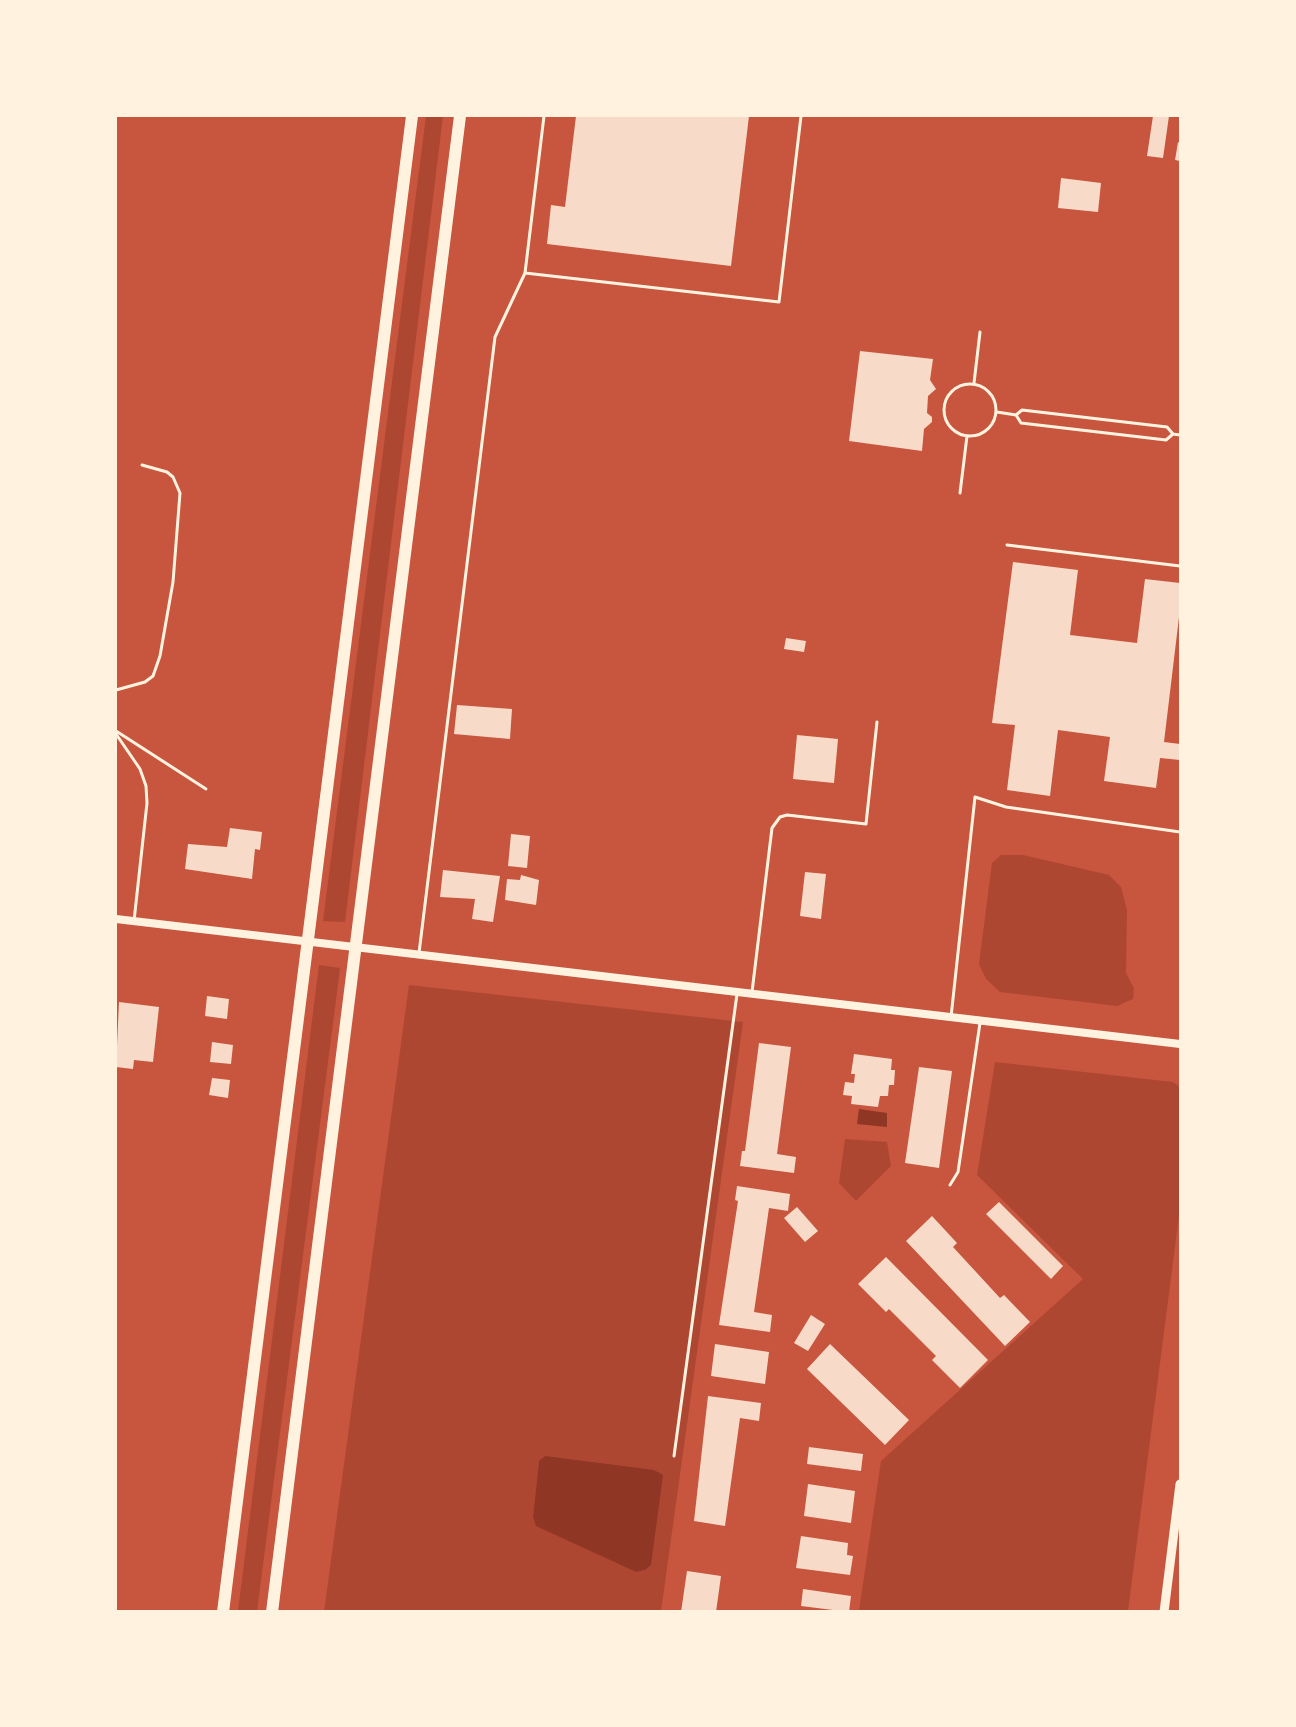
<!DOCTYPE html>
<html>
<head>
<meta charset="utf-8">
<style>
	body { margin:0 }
	#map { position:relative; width:1296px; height:1727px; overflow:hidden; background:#c8553d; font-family:Lora,serif }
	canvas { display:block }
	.frame { position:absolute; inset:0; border:117px solid #fff3e0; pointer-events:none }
</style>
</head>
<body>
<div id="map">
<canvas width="1296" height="1727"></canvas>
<div class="frame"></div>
</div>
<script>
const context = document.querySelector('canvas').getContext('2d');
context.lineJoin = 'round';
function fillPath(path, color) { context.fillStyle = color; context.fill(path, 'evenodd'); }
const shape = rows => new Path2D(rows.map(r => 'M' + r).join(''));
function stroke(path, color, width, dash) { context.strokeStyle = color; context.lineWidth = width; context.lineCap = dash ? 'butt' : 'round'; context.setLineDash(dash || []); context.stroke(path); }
fillPath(shape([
	[426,116,443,116,345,922,323,921],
	[1001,855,1023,855,1109,875,1121,887,1127,910,1126,973,1134,988,1133,999,1117,1006,1000,992,986,979,979,964,992,863],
	[319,965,340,968,335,1008,257,1611,238,1611],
	[409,985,743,1022,661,1611,324,1612],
	[545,1456,645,1570,636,1572,537,1526,533,1517,539,1462],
	[995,1062,1173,1082,1180,1087,1180,1208,1128,1611,859,1611,881,1461,1083,1279,977,1175],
	[845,1139,887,1142,891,1166,856,1201,839,1183]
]), '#ae4732');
fillPath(shape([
	[859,1109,887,1113,887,1127,857,1124],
	[545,1456,654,1470,663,1475,651,1565,645,1570,636,1572,536,1526,533,1517,539,1461]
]), '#8f3625');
fillPath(shape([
	[576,116,749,116,731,266,547,244,551,205,565,207],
	[1153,116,1169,116,1163,158,1147,156],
	[1178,142,1180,143,1180,161,1175,160],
	[1061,178,1101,183,1098,212,1058,208],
	[860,351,933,359,930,380,936,389,928,396,927,413,932,417,932,422,924,429,922,451,849,441],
	[1013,562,1078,570,1070,635,1137,643,1145,579,1180,583,1180,609,1164,742,1180,744,1180,760,1160,758,1156,788,1104,781,1110,737,1058,730,1050,796,1007,790,1015,725,992,723],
	[786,638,806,641,804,652,784,649],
	[457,705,512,709,510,739,454,734],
	[797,735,838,739,834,783,793,779],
	[230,828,262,832,260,850,255,849,252,879,185,869,188,844,227,847],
	[511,834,530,836,527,868,508,866],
	[443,870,500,876,493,922,472,919,475,899,440,897],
	[805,872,826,874,821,919,800,916],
	[521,875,539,880,536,905,505,900,507,879,520,880],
	[207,996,229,999,227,1019,205,1016],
	[119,1002,159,1007,153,1062,134,1060,133,1069,116,1067],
	[212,1042,233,1045,231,1064,210,1062],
	[759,1043,791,1047,777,1154,796,1157,794,1173,740,1166,742,1151,745,1151],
	[854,1054,892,1059,891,1070,895,1070,894,1085,889,1085,888,1096,880,1096,878,1107,851,1104,852,1096,843,1095,845,1082,854,1083,855,1074,851,1074],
	[919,1067,952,1071,939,1168,905,1163],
	[212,1078,230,1080,228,1098,209,1095],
	[737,1186,790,1194,788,1211,769,1208,754,1312,772,1315,770,1332,719,1325,738,1201,735,1200],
	[999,1202,1063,1266,1051,1279,986,1214],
	[797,1207,818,1231,805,1242,784,1218],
	[932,1216,957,1243,953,1247,1000,1298,1004,1295,1030,1322,1005,1346,906,1241],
	[886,1257,988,1360,960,1388,932,1360,936,1356,889,1309,886,1312,858,1284],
	[811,1315,825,1324,808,1351,794,1343],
	[715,1344,769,1352,765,1384,711,1376],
	[830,1344,909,1420,885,1445,807,1369],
	[708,1396,761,1403,759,1421,740,1418,725,1526,694,1521],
	[809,1447,863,1454,861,1471,807,1464],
	[808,1484,855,1491,851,1523,804,1516],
	[801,1536,848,1543,847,1555,853,1556,850,1575,796,1568],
	[687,1571,721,1576,716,1612,681,1612],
	[803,1589,851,1596,849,1612,801,1606]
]), '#f7dbc8');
stroke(shape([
	[525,273,779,302,801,116],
	[974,383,980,332],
	'944 410a26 26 0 1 1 52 0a26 26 0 1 1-52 0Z',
	[997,412,1016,415,1022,410,1167,427,1173,434],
	[1016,415,1021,423,1166,440,1173,434,1180,435],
	[960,493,967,436],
	[1007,545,1180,566],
	[116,690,145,682,153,676,160,656,173,582,180,493,173,477,167,472,142,465],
	[116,731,206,789],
	[116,734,140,769,146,786,147,803,134,921],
	[419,953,495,337,525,273,544,116],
	[752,992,772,828,780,817,787,815,866,824,877,722],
	[951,1017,975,797,1006,807,1180,832],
	[950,1185,958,1172,980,1023],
	[674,1456,737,994]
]), '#fff3e0', 3);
stroke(shape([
	[116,919,1180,1044]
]), '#fff3e0', 8);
stroke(shape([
	[1164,1612,1180,1484]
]), '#fff3e0', 9);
stroke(shape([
	[223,1612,412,116],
	[272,1612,460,116]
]), '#fff3e0', 12);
</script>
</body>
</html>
